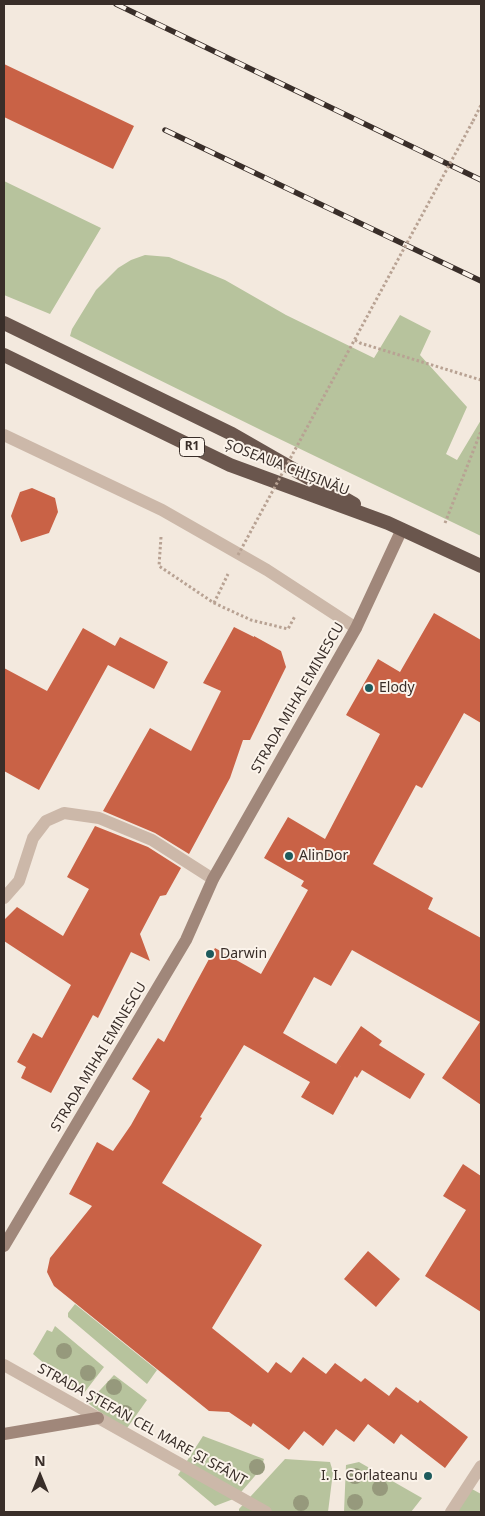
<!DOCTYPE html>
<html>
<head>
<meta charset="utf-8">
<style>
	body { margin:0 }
	#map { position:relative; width:485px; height:1516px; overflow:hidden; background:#f3e9de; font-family:"Noto Sans",sans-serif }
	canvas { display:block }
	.frame { position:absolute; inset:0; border:5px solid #392e29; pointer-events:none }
	.north { position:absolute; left:15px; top:1451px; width:50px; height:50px; -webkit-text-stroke:4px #fbf3ea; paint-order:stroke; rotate:0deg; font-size:14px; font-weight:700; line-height:20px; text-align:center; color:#392e29 }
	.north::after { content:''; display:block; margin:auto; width:18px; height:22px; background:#392e29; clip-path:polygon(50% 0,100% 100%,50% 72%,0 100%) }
</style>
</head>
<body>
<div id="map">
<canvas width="485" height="1516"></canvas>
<div class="frame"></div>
<div class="north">N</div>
</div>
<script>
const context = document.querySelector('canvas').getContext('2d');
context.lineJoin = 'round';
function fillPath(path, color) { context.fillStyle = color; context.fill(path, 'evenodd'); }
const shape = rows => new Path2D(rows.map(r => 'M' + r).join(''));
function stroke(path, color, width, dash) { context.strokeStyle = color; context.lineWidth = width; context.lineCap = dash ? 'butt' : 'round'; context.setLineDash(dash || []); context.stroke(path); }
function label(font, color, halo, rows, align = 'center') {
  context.font = font + ' "Noto Sans",sans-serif'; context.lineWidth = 4; context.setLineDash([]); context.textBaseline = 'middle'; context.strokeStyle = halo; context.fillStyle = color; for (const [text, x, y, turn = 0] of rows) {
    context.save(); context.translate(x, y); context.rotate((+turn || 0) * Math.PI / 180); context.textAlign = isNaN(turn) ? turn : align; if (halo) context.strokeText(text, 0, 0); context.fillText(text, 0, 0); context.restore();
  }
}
fillPath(shape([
	[4,181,101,228,50,314,4,295],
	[145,255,169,257,225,280,286,315,374,358,400,315,431,331,420,355,467,407,446,454,457,460,481,420,481,536,265,432,70,336,72,329,96,290,118,268,131,260],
	[75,1304,157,1370,147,1384,68,1317,68,1313],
	[55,1326,104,1367,84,1393,79,1393,33,1354,47,1330,52,1332],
	[114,1375,147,1400,125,1431,88,1403],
	[203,1436,264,1459,260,1470,236,1498,215,1506,178,1475],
	[285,1459,330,1462,333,1472,328,1512,239,1512,239,1509],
	[359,1462,422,1498,411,1512,344,1512,346,1465],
	[472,1489,481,1494,481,1512,457,1512]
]), '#b7c39d');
fillPath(shape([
	[4,64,134,126,113,169,4,117],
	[32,488,55,498,58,512,49,533,21,542,11,516,20,492],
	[434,613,481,640,481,723,464,713,422,788,416,785,373,864,433,898,428,909,481,938,481,1105,442,1078,480,1022,352,950,331,986,314,977,283,1033,343,1068,336,1064,361,1026,382,1041,379,1045,425,1074,410,1099,362,1070,357,1078,355,1076,333,1115,301,1097,310,1082,244,1045,200,1117,202,1118,162,1183,262,1245,212,1328,268,1373,276,1362,291,1373,303,1357,326,1374,335,1363,361,1382,365,1378,389,1396,396,1387,418,1403,420,1400,468,1437,445,1468,401,1434,394,1444,368,1424,354,1442,336,1429,323,1446,304,1431,289,1450,253,1423,251,1427,229,1412,209,1411,54,1286,47,1272,50,1258,92,1206,69,1194,97,1142,113,1151,131,1125,150,1091,132,1079,158,1038,164,1042,215,948,261,974,308,890,301,886,304,881,264,858,288,817,325,839,380,734,346,715,378,659,400,672],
	[234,627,254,637,254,636,281,651,286,667,250,740,243,740,230,778,189,854,155,833,103,811,150,728,191,751,221,691,203,683],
	[83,628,115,646,120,637,168,662,154,689,108,665,39,790,4,771,4,668,47,691],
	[95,826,148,847,181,868,166,895,160,896,140,934,150,961,131,952,98,1018,93,1015,51,1093,21,1078,26,1067,17,1062,33,1033,42,1038,71,985,4,941,4,920,17,907,63,936,89,889,67,877],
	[463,1164,481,1176,481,1312,425,1276,466,1210,443,1196],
	[368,1251,400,1279,376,1307,344,1279]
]), '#c96246');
stroke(shape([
	[473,121,481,105],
	[355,340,360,343,481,380],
	[445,523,481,431],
	[161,537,159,566,214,603,251,620,288,629,295,616],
	[214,603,228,574]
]), '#b8a293', 3, [2.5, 2.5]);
stroke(shape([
	[4,435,162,510,267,570,356,628]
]), '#ccb8a9', 12);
stroke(shape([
	[4,898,19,881,33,838,46,821,64,813,99,818,152,840,213,879],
	[451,1512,481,1466]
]), '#ccb8a9', 12);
stroke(shape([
	[4,1365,266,1512]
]), '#ccb8a9', 12);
stroke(shape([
	[4,1246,186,940,213,879,356,628,402,529],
	[4,1434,98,1418]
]), '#a0877a', 12);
stroke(shape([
	[4,323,232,434,354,504],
	[4,355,230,465,388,523,481,566]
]), '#6a564d', 14);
const rail = shape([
	[116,4,481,180],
	[165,130,481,281]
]);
stroke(rail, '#392e29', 5.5);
stroke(rail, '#fbf3ea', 4, [11]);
stroke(shape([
	[238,555,473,121]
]), '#b8a293', 3, [2.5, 2.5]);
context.fillStyle = '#96997c';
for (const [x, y] of [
	[64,1351],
	[88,1373],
	[114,1387],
	[125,1413],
	[257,1467],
	[355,1476],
	[380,1488],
	[355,1502],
	[301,1503]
]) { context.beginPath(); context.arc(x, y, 8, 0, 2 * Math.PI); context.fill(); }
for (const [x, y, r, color] of [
	[369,688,5,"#1d5a5c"],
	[289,856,5,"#1d5a5c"],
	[210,954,5,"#1d5a5c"],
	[428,1476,5,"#1d5a5c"]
]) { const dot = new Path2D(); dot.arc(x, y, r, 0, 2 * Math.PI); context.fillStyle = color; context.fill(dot); stroke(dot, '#fbf3ea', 2); }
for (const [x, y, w] of [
	[192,447,25]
]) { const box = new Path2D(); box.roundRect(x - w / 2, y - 9.5, w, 19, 4); context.fillStyle = '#fbf3ea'; context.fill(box); stroke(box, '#392e29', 1); }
label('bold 12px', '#392e29', null, [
	["R1",192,447]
]);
label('14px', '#392e29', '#fbf3ea', [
	["ȘOSEAUA CHIȘINĂU",287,468,21],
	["STRADA MIHAI EMINESCU",298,698,-60],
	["STRADA MIHAI EMINESCU",99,1057,-59],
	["STRADA ȘTEFAN CEL MARE ȘI SFÂNT",142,1425,29]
]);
label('14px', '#392e29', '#fbf3ea', [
	["Elody",379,688],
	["AlinDor",299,856],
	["Darwin",220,954],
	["I. I. Corlateanu",418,1476,"right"]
], 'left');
</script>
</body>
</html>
